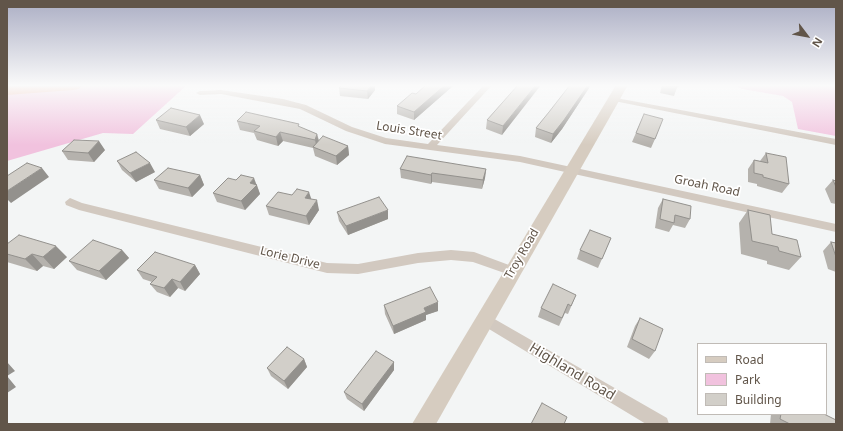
<!DOCTYPE html>
<html>
<head>
<meta charset="utf-8">
<style>
	body { margin:0 }
	#map { position:relative; width:843px; height:431px; overflow:hidden; background:#f3f5f5; font-family:"Noto Sans",sans-serif }
	canvas { display:block }
	.frame { position:absolute; inset:0; border:8px solid #615549; pointer-events:none }
	.legend { position:absolute; left:697px; top:343px; width:130px; height:72px; box-sizing:border-box; background:#fff; border:1px solid #c0bbb6; margin:0; padding:5px 7px; list-style:none; font-size:12px; color:#615549 }
	.legend li { display:flex; align-items:center; gap:8px; height:20px }
	.legend b { width:20px; border:1px solid #c0bbb6 }
	.north { position:absolute; left:787px; top:16px; width:40px; height:40px; -webkit-text-stroke:3px #fff; paint-order:stroke; rotate:122deg; font-size:11px; font-weight:700; line-height:16px; text-align:center; color:#615549 }
	.north::after { content:''; display:block; margin:auto; width:14px; height:18px; background:#615549; clip-path:polygon(50% 0,100% 100%,50% 72%,0 100%) }
</style>
</head>
<body>
<div id="map">
<canvas width="843" height="431"></canvas>
<div class="frame"></div>
<ul class="legend">
<li><b style="height:5px;background:#d6ccc0"></b>Road</li>
<li><b style="height:11px;background:#f1c2de"></b>Park</li>
<li><b style="height:11px;background:#d2cfc9"></b>Building</li>
</ul>
<div class="north">N</div>
</div>
<script>
const context = document.querySelector('canvas').getContext('2d');
context.lineJoin = 'round';
function fillPath(path, color) { context.fillStyle = color; context.fill(path, 'evenodd'); }
const shape = rows => new Path2D(rows.map(r => 'M' + r).join(''));
function stroke(path, color, width, dash) { context.strokeStyle = color; context.lineWidth = width; context.lineCap = dash ? 'butt' : 'round'; context.setLineDash(dash || []); context.stroke(path); }
function label(font, color, halo, rows, align = 'center') {
  context.font = font + ' "Noto Sans",sans-serif'; context.lineWidth = 3.5; context.setLineDash([]); context.textBaseline = 'middle'; context.strokeStyle = halo; context.fillStyle = color; for (const [text, x, y, turn = 0] of rows) {
    context.save(); context.translate(x, y); context.rotate((+turn || 0) * Math.PI / 180); context.textAlign = isNaN(turn) ? turn : align; if (halo) context.strokeText(text, 0, 0); context.fillText(text, 0, 0); context.restore();
  }
}
fillPath(shape([
	[7,85,187,85,133,134,103,133,7,161],
	[734,85,836,85,836,136,798,129,792,102,783,96,742,89]
]), '#f1c2de');
fillPath(shape([
	[7,85,82,85,79,89,73,90,7,95,7,85]
]), '#efa58f');
fillPath(shape([
	[484,85,492,85,437,145,520,156,836,224,836,232,520,162,385,144,346,131,300,109,221,94,200,95,196,93,200,91,221,90,283,99,306,105,352,127,386,138,428,144,484,85],
	[611,97,836,139,836,145,614,101,610,99,611,97],
	[70,198,82,203,327,263,358,264,418,253,451,250,474,252,517,268,519,271,517,274,513,276,473,262,451,260,418,263,358,274,327,273,79,210,66,205,65,202,70,198],
	[484,313,667,418,669,424,646,424,479,323,477,319,479,315,484,313]
]), '#d2c9c0');
fillPath(shape([
	[616,85,628,85,436,424,412,424,616,85]
]), '#d6ccc0');
fillPath(shape([
	[426,85,454,85,414,120,397,114,397,106,416,94],
	[518,85,502,135,486,129,487,120],
	[570,85,591,85,562,129,551,143,535,137,536,128,549,112],
	[662,85,678,85,674,96,660,93],
	[339,88,375,90,368,99,340,96],
	[644,114,655,139,651,148,632,142],
	[156,120,204,124,190,136,160,129],
	[237,121,300,127,317,134,319,140,348,146,349,155,337,165,315,156,313,148,283,141,278,146,257,140,254,133,240,130],
	[105,150,94,162,68,160,62,151],
	[766,153,789,184,782,193,757,186,757,184,748,182,748,169,754,160,760,161],
	[117,161,155,172,136,182,122,170],
	[400,169,486,169,485,178,482,189,432,182,431,184,401,178],
	[200,175,204,185,192,197,159,189,154,180],
	[833,180,836,181,836,204,831,203,825,189],
	[256,184,257,185,260,194,245,210,217,202,213,193],
	[663,199,690,219,685,228,673,225,669,232,655,228,658,208],
	[266,206,319,210,309,225,269,215],
	[748,210,772,234,801,257,789,270,767,264,767,261,741,254,739,223],
	[337,212,388,219,348,235,339,221],
	[611,238,598,268,577,259,580,250],
	[831,242,836,243,836,272,828,269,823,251],
	[7,244,67,257,54,269,43,266,37,271,7,262],
	[122,250,129,258,106,280,77,270,69,261],
	[195,265,200,274,185,291,178,288,170,297,157,292,150,284,152,282,143,279,137,270],
	[576,295,568,314,565,313,559,326,538,317,541,308],
	[384,305,438,311,426,315,426,320,394,334,385,314],
	[640,318,655,351,649,359,627,347,635,326],
	[304,359,307,367,288,389,271,376,267,368],
	[394,362,394,370,364,411,347,399,344,392],
	[771,414,824,414,836,424,770,424]
]), '#b5b2ad');
fillPath(shape([
	[372,85,375,85,375,90,368,99,367,91],
	[445,85,454,85,414,120,414,112],
	[536,85,541,85,502,135,503,126],
	[588,85,591,85,562,129,551,143,553,134],
	[200,115,204,124,190,136,186,127],
	[280,132,283,141,278,146,276,137],
	[317,134,319,143,317,149,315,140],
	[99,141,105,150,94,162,88,153],
	[348,146,349,155,337,165,336,156],
	[150,163,155,172,136,182,130,173],
	[42,168,49,177,11,203,7,199,7,191],
	[486,169,485,178,482,189,483,180],
	[432,173,432,182,431,184,431,175],
	[200,175,204,185,192,197,188,188],
	[254,178,260,194,245,210,241,201,250,183],
	[309,192,312,201,305,198],
	[317,200,319,210,309,225,306,216],
	[388,210,388,219,348,235,346,226],
	[56,246,67,257,54,269,43,257],
	[122,250,129,258,106,280,99,271],
	[32,254,43,266,37,271,25,259],
	[195,265,200,274,185,291,180,282],
	[172,279,178,288,170,297,164,288],
	[438,302,438,311,426,315,426,320,394,334,393,326,424,308],
	[304,359,307,367,288,389,284,381],
	[7,362,15,371,7,376,16,387,7,393],
	[394,362,394,370,364,411,362,404]
]), '#93918d');
const building = shape([
	[341,85,372,85,367,91,339,88,341,85],
	[426,85,445,85,414,112,397,106,412,93,416,94,426,85],
	[518,85,536,85,503,126,487,120,518,85],
	[570,85,588,85,564,120,553,134,536,128,549,112,570,85],
	[667,85,678,85,678,87,667,85],
	[171,108,200,115,186,127,156,120,171,108],
	[246,112,299,124,298,126,317,134,315,140,280,132,276,137,254,131,260,126,237,121,246,112],
	[644,114,663,119,655,139,636,133,644,114],
	[323,136,348,146,336,156,313,147,323,136],
	[74,140,99,141,88,153,62,151,74,140],
	[136,152,150,163,130,173,117,161,136,152],
	[766,153,786,157,789,184,763,177,763,175,754,173,754,160,768,163,766,153],
	[407,156,486,169,483,180,432,173,431,175,400,169,407,156],
	[27,163,42,168,7,191,7,176,27,163],
	[168,168,200,175,188,188,154,180,168,168],
	[241,175,254,178,250,183,257,185,241,201,213,193,228,178,236,180,241,175],
	[833,180,836,181,836,187,833,180],
	[297,189,309,192,305,198,317,200,306,216,266,206,278,192,292,195,297,189],
	[379,197,388,210,346,226,337,212,379,197],
	[663,199,691,206,690,219,675,215,674,223,660,219,663,199],
	[748,210,770,215,772,234,797,240,801,257,779,251,778,247,752,241,748,210],
	[590,230,611,238,602,259,580,250,590,230],
	[19,235,56,246,43,257,32,254,25,259,7,254,7,244,19,235],
	[93,240,122,250,99,271,69,261,93,240],
	[831,242,836,243,836,257,831,242],
	[155,252,195,265,180,282,172,279,164,288,150,284,157,277,137,270,155,252],
	[553,284,576,295,571,306,568,304,562,318,541,308,553,284],
	[430,287,438,302,424,308,426,312,393,326,384,305,430,287],
	[640,318,663,329,655,351,632,339,640,318],
	[287,347,304,359,284,381,267,368,287,347],
	[376,351,394,362,362,404,344,392,376,351],
	[542,403,567,417,564,424,531,424,542,403],
	[781,414,824,414,836,420,836,424,790,424,780,419,781,414]
]);
fillPath(building, '#d2cfc9');
stroke(building, '#93918d', 1);
const sky = context.createLinearGradient(0, 0, 0, 145);
sky.addColorStop(0, '#abaec4');
sky.addColorStop(0.59, '#fafafa');
sky.addColorStop(1, '#fafafa00');
context.fillStyle = sky;
context.fillRect(0, 0, 843, 145);
label('12px', '#615549', '#fff', [
	["Louis Street",409,131,9],
	["Groah Road",707,186,12],
	["Troy Road",522,254,-60],
	["Lorie Drive",290,258,14]
]);
label('14px', '#615549', '#fff', [
	["Highland Road",572,372,31]
]);
</script>
</body>
</html>
